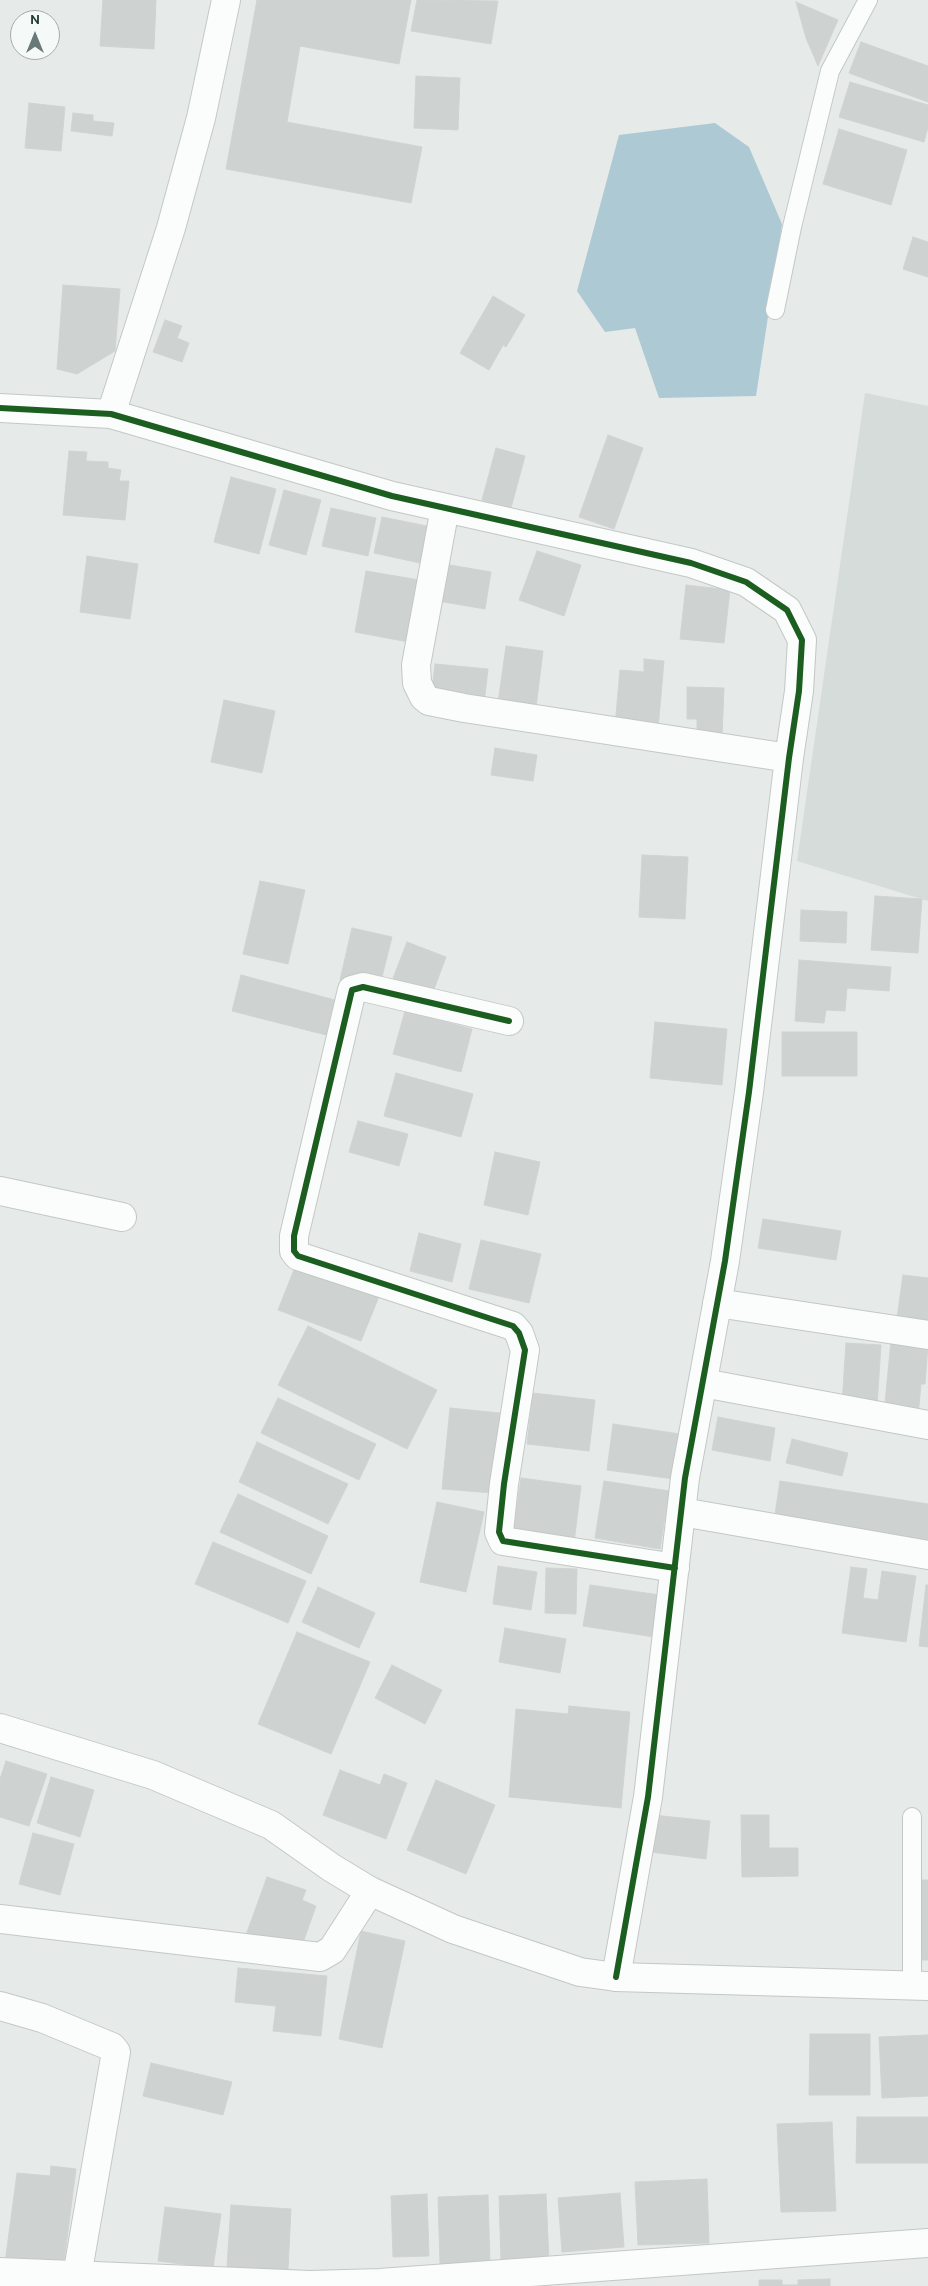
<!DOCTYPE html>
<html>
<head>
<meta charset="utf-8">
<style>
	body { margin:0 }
	#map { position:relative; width:928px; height:2286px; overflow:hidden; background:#e6ebe9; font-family:Overpass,sans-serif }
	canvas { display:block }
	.north { position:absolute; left:10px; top:10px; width:50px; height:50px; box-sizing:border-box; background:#f5f9f8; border:1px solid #a2adac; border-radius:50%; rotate:0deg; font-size:14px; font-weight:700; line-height:20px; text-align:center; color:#263c39 }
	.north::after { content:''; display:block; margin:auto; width:18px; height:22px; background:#697977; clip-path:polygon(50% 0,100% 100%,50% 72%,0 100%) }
</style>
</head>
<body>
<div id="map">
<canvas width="928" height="2286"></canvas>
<div class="north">N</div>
</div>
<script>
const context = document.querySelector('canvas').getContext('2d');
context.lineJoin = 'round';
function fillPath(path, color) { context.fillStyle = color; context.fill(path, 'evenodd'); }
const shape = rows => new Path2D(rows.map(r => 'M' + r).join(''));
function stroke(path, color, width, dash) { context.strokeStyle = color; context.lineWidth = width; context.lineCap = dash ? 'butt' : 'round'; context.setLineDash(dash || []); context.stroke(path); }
fillPath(shape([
	[865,393,928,406,928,901,797,861]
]), '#d5dcd9');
fillPath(shape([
	[715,123,749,147,782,224,756,396,659,398,635,328,605,332,577,291,619,135]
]), '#adc9d4');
const building = shape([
	[103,0,156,0,154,49,100,46,103,0],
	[257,0,411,0,399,64,300,46,287,122,422,147,411,203,226,169,257,0],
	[417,0,498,1,491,44,411,31,417,0],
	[796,2,838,20,818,66,806,38,796,2],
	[861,42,928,66,928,102,849,73,861,42],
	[416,76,460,78,458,130,414,128,416,76],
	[850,82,928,105,928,127,924,142,839,117,850,82],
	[29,103,65,107,61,151,25,148,29,103],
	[73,113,93,115,93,121,114,123,112,136,71,131,73,113],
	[839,129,907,150,891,205,823,184,839,129],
	[913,237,928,242,928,277,903,269,913,237],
	[63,285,120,289,115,351,77,374,57,369,63,285],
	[493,296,525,315,506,347,503,345,489,370,460,353,493,296],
	[165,320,182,326,177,338,189,343,182,362,153,352,165,320],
	[608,435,643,448,614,529,579,517,608,435],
	[496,448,525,456,511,508,482,500,496,448],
	[69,451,87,452,86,461,108,462,108,468,121,470,119,481,129,481,125,520,63,515,69,451],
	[231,477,276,489,259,554,214,542,231,477],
	[284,490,321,500,306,555,269,545,284,490],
	[331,508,376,518,368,556,322,546,331,508],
	[382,517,437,528,429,565,374,553,382,517],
	[537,551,581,565,564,616,519,600,537,551],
	[87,556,138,564,130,619,80,612,87,556],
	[444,564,491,572,485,609,438,601,444,564],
	[366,571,425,581,414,643,355,632,366,571],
	[686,585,730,590,724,643,680,639,686,585],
	[506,646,543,651,535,715,497,710,506,646],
	[644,659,664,661,658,729,615,726,620,670,644,672,644,659],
	[435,664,488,669,484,704,431,699,435,664],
	[687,687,724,688,722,737,697,737,697,719,687,719,687,687],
	[224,700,275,711,262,773,211,762,224,700],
	[495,748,537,755,533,781,491,775,495,748],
	[642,855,688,857,685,919,639,917,642,855],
	[260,881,305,890,288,964,243,954,260,881],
	[875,896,922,899,918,953,871,950,875,896],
	[801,910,847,912,846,943,800,941,801,910],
	[352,928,392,937,379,989,340,980,352,928],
	[407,942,446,957,430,1000,390,986,407,942],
	[799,960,891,967,889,991,847,988,845,1011,826,1010,824,1023,795,1021,799,960],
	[241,975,335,1000,326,1035,232,1011,241,975],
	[405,1011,472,1029,461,1072,393,1054,405,1011],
	[655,1022,727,1029,722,1085,650,1078,655,1022],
	[782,1032,857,1032,857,1076,782,1076,782,1032],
	[396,1073,473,1094,461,1137,384,1116,396,1073],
	[358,1121,408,1134,399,1166,349,1152,358,1121],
	[495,1152,540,1162,528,1215,484,1205,495,1152],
	[763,1219,841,1231,836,1260,758,1248,763,1219],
	[419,1233,461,1244,452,1282,410,1271,419,1233],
	[481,1240,541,1254,529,1303,469,1289,481,1240],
	[297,1262,380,1294,361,1341,278,1310,297,1262],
	[903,1275,928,1278,928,1322,897,1318,903,1275],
	[308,1326,437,1390,407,1449,278,1385,308,1326],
	[891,1341,928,1345,925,1384,921,1384,918,1417,884,1413,891,1341],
	[846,1343,881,1345,877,1406,842,1404,846,1343],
	[533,1393,595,1400,589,1451,527,1444,533,1393],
	[278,1398,376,1444,359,1480,261,1433,278,1398],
	[450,1408,500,1413,493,1493,442,1489,450,1408],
	[718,1417,775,1428,770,1461,712,1450,718,1417],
	[613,1424,680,1434,674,1479,607,1470,613,1424],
	[792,1439,848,1453,842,1476,786,1463,792,1439],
	[257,1442,348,1484,328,1524,239,1482,257,1442],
	[521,1478,581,1486,574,1543,513,1534,521,1478],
	[604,1481,669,1491,660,1549,595,1538,604,1481],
	[780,1481,928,1504,928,1545,774,1521,780,1481],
	[238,1494,328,1536,311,1574,220,1532,238,1494],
	[437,1502,484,1512,466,1592,420,1582,437,1502],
	[213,1542,306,1581,288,1623,195,1584,213,1542],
	[498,1566,537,1572,531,1610,493,1604,498,1566],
	[851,1567,867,1569,863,1598,878,1600,882,1571,916,1576,906,1642,842,1633,851,1567],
	[546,1568,577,1569,576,1614,545,1613,546,1568],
	[590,1585,660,1595,654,1637,583,1626,590,1585],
	[926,1585,928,1585,928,1647,919,1646,926,1585],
	[318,1587,375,1613,359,1648,302,1622,318,1587],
	[505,1628,566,1639,560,1673,499,1662,505,1628],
	[297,1632,370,1662,331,1754,258,1724,297,1632],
	[392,1665,442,1690,425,1724,375,1698,392,1665],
	[569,1706,630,1712,621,1808,509,1797,516,1709,568,1714,569,1706],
	[6,1761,47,1774,29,1826,0,1817,0,1779,6,1761],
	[340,1770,380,1785,384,1774,407,1783,386,1839,323,1815,340,1770],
	[51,1777,94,1790,80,1837,37,1823,51,1777],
	[436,1780,495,1805,466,1874,407,1850,436,1780],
	[653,1815,710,1821,706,1859,650,1852,653,1815],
	[741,1815,769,1815,769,1848,798,1848,798,1876,742,1877,741,1815],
	[33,1833,74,1844,60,1895,19,1884,33,1833],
	[267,1877,306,1890,302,1900,316,1906,299,1954,246,1935,267,1877],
	[919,1880,928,1880,928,1960,918,1960,919,1880],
	[361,1931,405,1941,382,2048,339,2039,361,1931],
	[238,1968,327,1976,321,2036,273,2031,276,2006,235,2002,238,1968],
	[810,2034,870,2034,870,2095,809,2095,810,2034],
	[928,2035,928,2096,882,2098,879,2037,928,2035],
	[151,2063,232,2082,223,2115,143,2096,151,2063],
	[857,2117,928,2117,928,2163,856,2163,857,2117],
	[832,2122,836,2211,781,2212,777,2124,832,2122],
	[51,2166,76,2169,63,2270,5,2263,17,2173,50,2176,51,2166],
	[707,2179,709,2243,638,2245,635,2182,707,2179],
	[620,2193,624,2247,562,2252,558,2198,620,2193],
	[427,2194,429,2256,393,2257,391,2196,427,2194],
	[546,2194,549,2261,501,2262,499,2196,546,2194],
	[488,2195,490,2262,440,2264,438,2197,488,2195],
	[231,2205,291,2209,288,2270,227,2267,231,2205],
	[165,2207,221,2214,213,2268,158,2261,165,2207],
	[830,2279,830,2286,759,2286,759,2280,782,2280,782,2285,798,2285,798,2280,830,2279]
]);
fillPath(building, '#ced2d1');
stroke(building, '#cfd4d2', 1);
const service = shape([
	[775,310,792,227,830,71,868,0],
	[912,1817,912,1985]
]);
const minor = shape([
	[0,408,111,414,392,496,691,563,746,582,787,610,802,640,799,691,789,758,749,1092,725,1261,685,1478,648,1797,616,1977],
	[111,414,171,228,201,118,226,0],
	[445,508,416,665,417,683,424,697,429,701,464,708,789,758],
	[509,1021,363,987,352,990,294,1236,294,1251,298,1256,513,1326,519,1333,525,1350,504,1484,499,1532,503,1541,675,1568],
	[0,1191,122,1217],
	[717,1303,928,1335],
	[703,1383,928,1425],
	[682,1512,928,1555],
	[0,1919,320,1957,332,1950,370,1891],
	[0,2006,42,2018,112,2047,116,2052,77,2276],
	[0,2272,310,2285,380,2283,928,2243]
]);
const tertiary = shape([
	[0,1728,153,1775,271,1825,332,1868,370,1891,453,1929,580,1972,616,1977,928,1986]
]);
stroke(service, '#c3c8c6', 20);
stroke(minor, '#c3c8c6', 30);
stroke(tertiary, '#c3c8c6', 30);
stroke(service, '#fbfcfc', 18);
stroke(minor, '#fbfcfc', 28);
stroke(tertiary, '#fbfcfc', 28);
stroke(shape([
	[0,408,111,414,392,496,691,563,746,582,787,610,802,640,799,691,789,758,749,1092,725,1261,685,1478,648,1797,616,1977],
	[509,1021,363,987,352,990,294,1236,294,1251,298,1256,513,1326,519,1333,525,1350,504,1484,499,1532,503,1541,675,1568]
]), '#1b5e20', 6);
</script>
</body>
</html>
